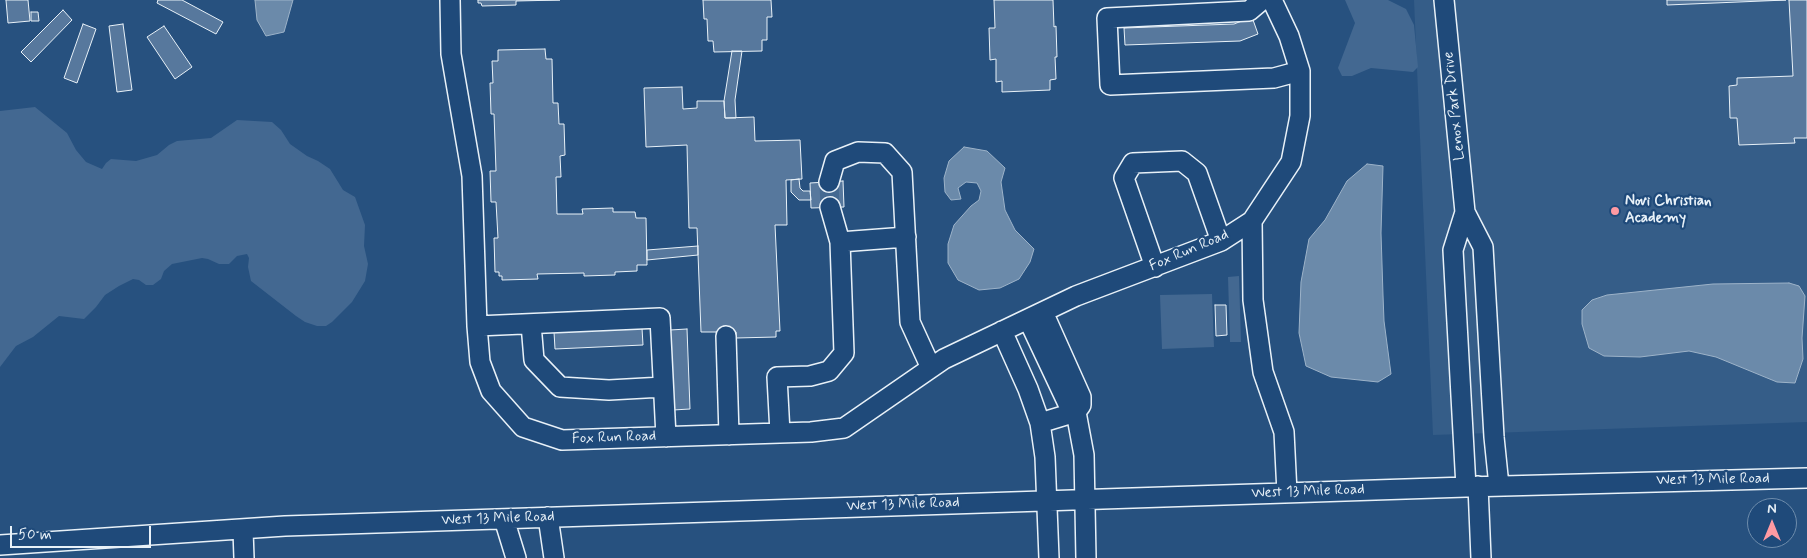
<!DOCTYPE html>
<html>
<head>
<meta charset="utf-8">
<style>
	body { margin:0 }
	#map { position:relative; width:1807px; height:558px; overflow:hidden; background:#27517f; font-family:Mynerve,sans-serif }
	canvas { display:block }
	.north { position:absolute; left:1747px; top:498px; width:50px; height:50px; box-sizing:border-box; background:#1f4a7a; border:1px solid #6f8dac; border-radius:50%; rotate:0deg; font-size:14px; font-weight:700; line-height:20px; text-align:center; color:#e8f1f8 }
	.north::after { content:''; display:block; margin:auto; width:18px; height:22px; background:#ff9aa2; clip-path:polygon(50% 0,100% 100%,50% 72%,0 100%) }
	.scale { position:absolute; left:10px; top:526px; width:141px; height:22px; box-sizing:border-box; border:2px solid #e8f1f8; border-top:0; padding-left:6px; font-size:15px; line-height:18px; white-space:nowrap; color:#e8f1f8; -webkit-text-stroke:4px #1f4a7a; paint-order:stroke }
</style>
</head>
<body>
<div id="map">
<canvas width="1807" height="558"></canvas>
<div class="north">N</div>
<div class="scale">50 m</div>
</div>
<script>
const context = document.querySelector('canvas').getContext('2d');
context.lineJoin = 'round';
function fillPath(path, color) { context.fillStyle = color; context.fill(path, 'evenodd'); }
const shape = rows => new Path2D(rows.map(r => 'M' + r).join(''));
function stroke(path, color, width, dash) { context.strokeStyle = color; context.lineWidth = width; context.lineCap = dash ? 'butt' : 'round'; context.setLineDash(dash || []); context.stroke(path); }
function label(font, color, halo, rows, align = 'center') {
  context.font = font + ' Mynerve,sans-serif'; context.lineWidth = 4.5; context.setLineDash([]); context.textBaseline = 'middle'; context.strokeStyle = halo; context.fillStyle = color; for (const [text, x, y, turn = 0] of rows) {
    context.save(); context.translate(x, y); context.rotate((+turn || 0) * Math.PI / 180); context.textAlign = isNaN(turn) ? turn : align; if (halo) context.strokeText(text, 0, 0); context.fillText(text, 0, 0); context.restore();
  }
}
fillPath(shape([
	[1414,0,1807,0,1807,422,1433,435]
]), '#355d88');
fillPath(shape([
	[1345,0,1388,0,1406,9,1414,25,1418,67,1413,72,1371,68,1352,76,1342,76,1338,68,1355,23],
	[35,107,67,133,76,150,86,162,102,169,106,163,111,159,136,161,157,155,169,145,177,141,211,138,237,120,272,122,281,130,290,144,307,156,318,161,330,169,343,190,355,197,365,225,364,246,368,264,365,281,352,302,332,322,326,326,317,326,305,322,296,316,251,281,248,267,249,258,247,254,237,256,229,264,219,264,208,259,202,258,172,264,164,271,161,279,153,285,146,285,139,280,133,279,119,286,105,295,96,307,84,319,59,316,33,337,16,346,0,367,0,111],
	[1239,276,1241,342,1230,342,1228,277],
	[1212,294,1214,347,1162,349,1160,295]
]), '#436891');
const water = shape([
	[255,0,293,0,284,32,266,36,257,20,255,0],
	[964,147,987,151,1005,168,1001,182,1005,210,1015,230,1034,249,1030,262,1019,279,1000,288,979,290,958,280,948,263,948,244,954,225,971,206,979,200,981,191,977,183,966,182,958,188,961,199,951,200,945,192,944,178,949,161,964,147],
	[1367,164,1383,166,1381,233,1383,295,1384,321,1391,374,1378,382,1331,377,1306,366,1299,333,1301,282,1309,239,1325,220,1347,181,1367,164],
	[1789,283,1799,286,1805,296,1802,338,1803,359,1795,383,1777,382,1716,357,1689,351,1640,357,1604,356,1589,348,1582,324,1582,310,1592,300,1607,295,1713,284,1789,283]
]);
fillPath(water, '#6b8aaa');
stroke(water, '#9db3c9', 1);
const building = shape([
	[6,0,28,0,30,21,8,23,6,0],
	[158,0,182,0,223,22,216,34,157,3,158,0],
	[478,0,560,0,516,1,516,5,482,6,481,3,478,3,478,0],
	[703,0,771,0,772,17,767,17,767,40,762,40,762,51,714,52,713,41,708,41,707,19,704,19,703,0],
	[994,0,1053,0,1054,27,1056,26,1057,57,1055,57,1056,79,1050,80,1050,90,1002,92,1002,81,996,82,996,59,990,60,989,28,995,28,994,0],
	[1667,0,1786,0,1667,5,1667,0],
	[1789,0,1807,0,1807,138,1794,138,1795,143,1739,145,1737,118,1730,118,1729,86,1737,85,1737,78,1793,76,1789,0],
	[63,10,72,20,31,62,21,52,63,10],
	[31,12,38,12,39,21,31,21,31,12],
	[1252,17,1258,34,1240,41,1125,45,1124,28,1234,24,1252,17],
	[83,24,96,29,77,83,64,78,83,24],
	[123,24,132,90,117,92,109,26,123,24],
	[164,26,192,67,175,79,147,37,164,26],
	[545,49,546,59,552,59,553,103,558,103,559,124,564,124,565,155,560,156,561,177,556,177,557,214,583,214,582,209,613,208,613,212,635,212,636,218,646,218,647,265,637,265,637,271,615,272,615,275,584,276,584,273,537,274,538,279,502,280,502,276,499,276,499,272,495,272,494,238,498,238,496,202,491,202,490,171,496,171,494,114,491,114,490,83,493,83,492,61,498,61,498,50,545,49],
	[732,51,742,51,735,100,736,118,725,118,724,101,732,51],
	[682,87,683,109,697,108,697,101,724,101,725,118,754,117,755,141,800,140,802,179,786,180,787,225,775,225,780,331,776,331,776,337,736,338,736,332,701,332,697,228,689,228,687,145,646,147,644,88,682,87],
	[799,179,800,188,803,191,810,191,811,200,799,200,791,192,791,180,799,179],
	[843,181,844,207,811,208,810,183,843,181],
	[698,246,698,255,647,260,647,250,698,246],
	[1215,305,1226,305,1227,335,1216,336,1215,305],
	[642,328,643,345,555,349,554,332,642,328],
	[687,329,690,409,673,410,670,330,687,329]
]);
fillPath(building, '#57789d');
stroke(building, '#e8f1f8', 1);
stroke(shape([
	[829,182,830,207]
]), '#446991', 19, [19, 9]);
const minor = shape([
	[450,0,451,54,472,176,477,326,480,362,491,391,523,427,562,440,811,432,844,428,944,359,1076,296,1221,241,1252,221,1291,162,1300,116,1300,71,1289,36,1272,0],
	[1262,0,1249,11,1107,18,1110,85,1274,78,1300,71],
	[1444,0,1465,212,1483,247,1494,437,1499,486],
	[829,182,835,161,858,152,885,153,902,172,910,322,931,368],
	[1465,212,1453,250,1466,487],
	[1252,221,1253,300,1263,372,1284,432,1287,493],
	[840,242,906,237],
	[1155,267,1124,178,1133,163,1182,161,1197,173,1221,241],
	[1043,312,1081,397,1081,405,1076,412,1084,455,1086,558],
	[1028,319,1069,406,1076,412],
	[531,324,534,360,560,387,609,390,663,387],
	[477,326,660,318,666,437],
	[1002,331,1028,389,1040,423,1045,457,1049,558],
	[726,336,729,435],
	[1040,423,1076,412],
	[780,433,777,377,810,376,829,371,844,353,840,242,830,207],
	[1478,486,1481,558],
	[548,517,554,558],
	[504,519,516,558],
	[243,530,244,558],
	[0,545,285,526,1466,487,1807,478]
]);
stroke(minor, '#e8f1f8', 22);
stroke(minor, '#1f4a7a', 19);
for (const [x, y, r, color] of [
	[1615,211,5,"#ff9aa2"]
]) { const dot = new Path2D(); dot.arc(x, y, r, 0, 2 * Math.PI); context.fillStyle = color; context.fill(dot); stroke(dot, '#1f4a7a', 2); }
label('15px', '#e8f1f8', '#1f4a7a', [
	["Lenox Park Drive",1455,106,-96],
	["Fox Run Road",1189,251,-23],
	["Fox Run Road",614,438,-2],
	["West 13 Mile Road",1713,480,-1],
	["West 13 Mile Road",1308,492,-2],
	["West 13 Mile Road",903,505,-2],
	["West 13 Mile Road",498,519,-2]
]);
label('bold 15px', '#e8f1f8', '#1f4a7a', [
	["Novi Christian",1625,202],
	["Academy",1625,219]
], 'left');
</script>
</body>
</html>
